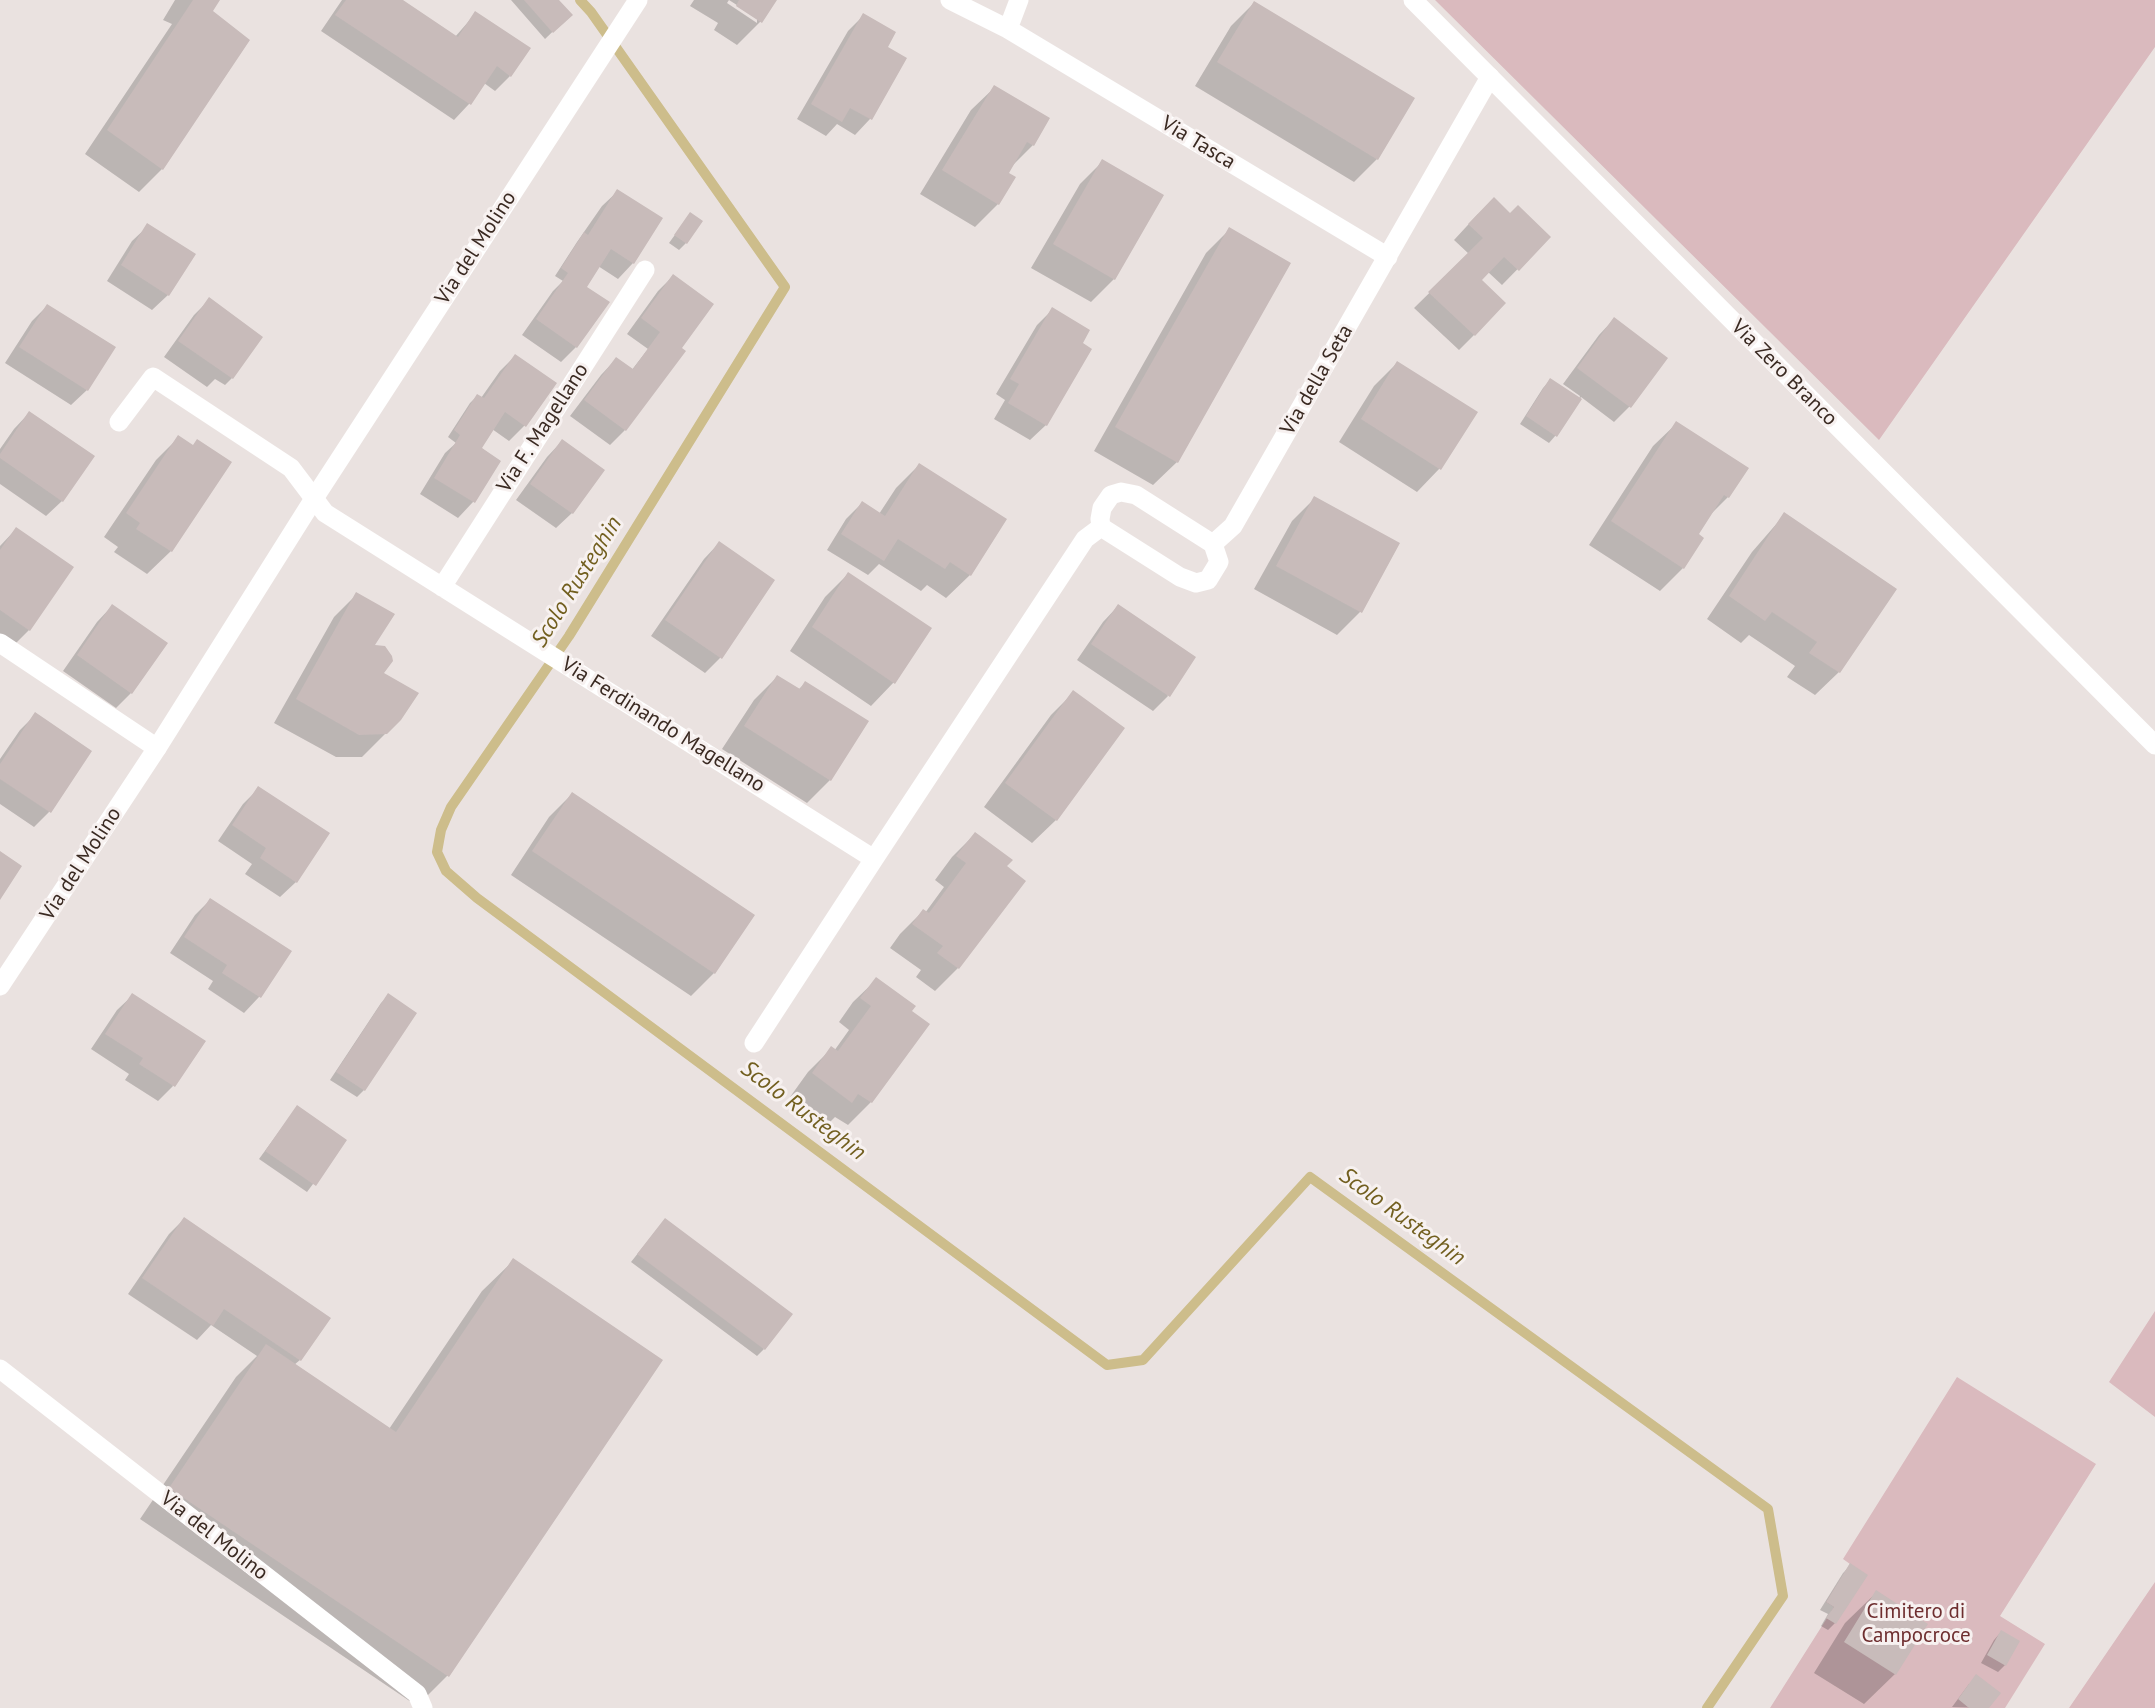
<!DOCTYPE html>
<html>
<head>
<meta charset="utf-8">
<style>
	body { margin:0 }
	canvas { display:block; background:#eae2e0 }
</style>
</head>
<body>
<canvas width="2155" height="1708"></canvas>
<script>
const context = document.querySelector('canvas').getContext('2d');
context.lineJoin = 'round';
function fillPath(path, color) { context.fillStyle = color; context.fill(path, 'evenodd'); }
const shape = rows => new Path2D(rows.map(r => 'M' + r).join(''));
function stroke(path, color, width, dash) { context.strokeStyle = color; context.lineWidth = width; context.lineCap = dash ? 'butt' : 'round'; context.setLineDash(dash || []); context.stroke(path); }
function label(font, color, halo, rows, align = 'center') {
  context.font = font + ' "PT Sans",sans-serif'; context.lineWidth = 6; context.setLineDash([]); context.textBaseline = 'middle'; context.strokeStyle = halo; context.fillStyle = color; for (const [text, x, y, turn = 0] of rows) {
    context.save(); context.translate(x, y); context.rotate((+turn || 0) * Math.PI / 180); context.textAlign = isNaN(turn) ? turn : align; if (halo) context.strokeText(text, 0, 0); context.fillText(text, 0, 0); context.restore();
  }
}
fillPath(shape([
	[1435,0,2155,0,2155,47,1879,440],
	[2155,1311,2155,1417,2109,1382],
	[1957,1377,2096,1464,2000,1616,2045,1644,2005,1708,1770,1708,1834,1607,1826,1602,1850,1564,1843,1559],
	[2155,1582,2155,1708,2069,1708]
]), '#dababe');
fillPath(shape([
	[175,0,218,0,210,12,162,169,139,192,85,154,172,24,163,20],
	[342,0,400,0,455,37,475,14,510,76,495,91,484,83,469,104,454,120,321,31],
	[511,0,557,0,570,15,545,39],
	[694,0,775,0,760,22,737,45,714,30,718,23,690,6],
	[729,0,757,18,757,23,727,3],
	[1254,3,1377,159,1354,182,1195,86,1231,26],
	[864,15,886,48,905,58,870,119,855,135,837,124,826,136,797,119,848,31],
	[995,87,1033,145,1009,169,998,204,975,227,920,194,971,110],
	[1103,161,1114,279,1091,302,1031,268,1080,184],
	[618,191,661,219,633,263,618,279,598,266,585,287,576,347,561,362,522,335,553,291,563,281,555,276,577,242,602,206],
	[690,214,686,243,679,250,669,243],
	[1478,214,1510,215,1549,237,1502,285,1488,272,1480,280,1474,335,1459,350,1414,308,1469,254,1454,240],
	[148,226,168,295,152,310,107,281,132,241],
	[1229,230,1177,462,1153,485,1094,451,1206,253],
	[673,276,711,304,625,430,610,445,570,416,601,375,616,359,631,371,648,349,627,334,658,291],
	[209,300,232,378,225,385,215,379,207,387,164,357,194,315],
	[47,306,87,390,71,405,5,363,32,321],
	[1052,310,1080,344,1046,425,1030,440,994,419,1005,400,996,394,1037,325],
	[1614,319,1630,406,1614,422,1581,397,1556,435,1549,443,1520,424,1543,388,1550,380,1579,399,1580,396,1563,384,1599,335],
	[515,356,554,383,524,426,509,441,492,429,480,447,499,461,473,502,458,518,420,494,445,453,456,443,448,437,470,403,477,396,481,398,500,371],
	[1397,363,1440,468,1417,492,1339,442,1374,386],
	[29,413,62,501,46,516,0,484,0,449,14,429],
	[1677,423,1728,497,1708,517,1696,534,1683,568,1660,591,1589,545,1653,446],
	[179,437,192,446,229,462,171,551,147,574,114,552,118,547,104,537,156,460],
	[562,441,602,470,572,513,556,528,516,500,547,457],
	[919,465,970,575,946,598,927,585,921,591,879,564,868,575,827,550,846,519,862,503,879,514,896,488],
	[1315,498,1398,544,1360,612,1337,635,1254,589,1292,521],
	[1785,514,1886,603,1839,672,1815,695,1787,677,1795,666,1749,635,1741,643,1707,619,1752,552],
	[16,529,29,630,14,645,0,636,0,546],
	[719,543,720,658,705,673,651,636,704,559],
	[848,574,894,682,871,706,790,651,825,597],
	[357,594,381,674,400,719,362,757,336,757,274,723,334,617],
	[112,606,131,693,116,708,63,671,97,622],
	[1118,606,1168,696,1153,711,1077,660,1103,622],
	[777,677,798,690,805,683,830,780,807,803,722,749,754,700],
	[1074,692,1056,820,1032,843,984,807,1051,715],
	[35,715,49,812,34,827,0,804,0,759,20,730],
	[258,789,296,882,280,897,245,874,252,864,218,841,243,804],
	[572,794,714,973,691,996,511,875,549,817],
	[975,834,1005,867,958,968,935,991,916,977,921,970,890,948,900,934,923,911,925,913,944,887,935,880,952,857],
	[210,900,289,951,259,997,244,1013,208,989,213,981,170,953,195,915],
	[877,979,909,1012,928,1025,871,1102,848,1125,835,1117,827,1125,790,1097,808,1072,831,1049,834,1051,849,1030,839,1022,853,1002],
	[133,995,173,1086,158,1101,125,1080,129,1074,91,1049,117,1010],
	[388,996,364,1090,357,1097,330,1080,381,1003],
	[297,1107,345,1141,307,1192,259,1159],
	[184,1219,300,1360,294,1365,389,1429,482,1291,513,1261,448,1675,417,1706,140,1519,236,1377,257,1356,211,1325,197,1340,128,1294,169,1234],
	[658,1228,764,1349,757,1356,631,1262],
	[1850,1566,1835,1623,1828,1630,1821,1626,1828,1614,1820,1610,1843,1573],
	[1876,1593,1895,1674,1864,1704,1814,1673,1845,1623],
	[2001,1632,2005,1665,1998,1672,1981,1663,1994,1640],
	[1969,1684,1987,1708,1952,1707]
]), '#0003');
stroke(shape([
	[580,0,591,12,785,287,569,636,451,807,441,830,437,852,446,871,477,898,1107,1365,1143,1360,1310,1177,1768,1509,1783,1596,1707,1708]
]), '#cdbd8b', 10);
fillPath(shape([
	[193,0,220,0,213,11,250,40,163,170,107,130],
	[346,0,403,0,458,37,475,11,531,48,511,77,497,66,471,105,335,15],
	[524,0,559,0,573,15,553,33],
	[739,0,777,0,762,23,736,6],
	[1254,1,1415,98,1378,160,1217,62],
	[863,13,896,32,888,47,907,58,872,120,850,108,842,122,811,104],
	[994,85,1050,118,1034,146,1027,142,1009,173,1016,177,999,205,942,170],
	[1102,159,1164,195,1115,280,1053,244],
	[617,189,663,218,634,264,611,249,587,287,610,302,577,348,536,319,568,273,561,268,584,232,588,235],
	[1494,197,1510,213,1518,205,1551,237,1519,271,1504,257,1482,280,1506,303,1475,336,1428,292,1483,238,1468,224],
	[690,212,703,221,687,244,674,235],
	[147,223,196,254,169,296,121,265],
	[1229,227,1291,263,1178,463,1115,427],
	[673,274,714,304,682,348,686,351,626,431,584,400,616,357,633,369,660,332,641,318],
	[209,297,263,337,233,379,178,341],
	[47,304,116,347,88,391,19,347],
	[1052,307,1090,330,1083,343,1092,349,1047,426,1008,403,1019,384,1010,379],
	[1614,317,1668,358,1631,408,1577,368],
	[515,354,557,383,526,427,505,412,482,448,501,461,475,503,434,478,460,435,454,430,477,394,484,398],
	[1397,361,1478,412,1441,470,1361,419],
	[1550,378,1582,399,1557,437,1526,416],
	[29,411,95,456,63,502,0,458,0,454],
	[1676,421,1749,468,1729,498,1724,495,1699,534,1704,538,1684,569,1611,521],
	[178,435,193,445,197,439,232,462,172,552,136,529,140,523,126,513],
	[562,439,605,470,573,514,530,484],
	[919,463,1007,519,971,576,950,562,945,569,898,539,884,561,841,534,862,501,885,516],
	[1314,496,1400,543,1362,613,1276,566],
	[1784,512,1897,589,1840,673,1809,653,1817,642,1772,612,1765,621,1729,596],
	[16,527,74,567,30,631,0,610,0,550],
	[719,541,775,580,722,659,665,620],
	[848,572,932,628,895,684,812,627],
	[356,592,395,614,375,645,385,646,392,656,393,661,384,673,419,693,401,720,387,734,359,735,296,699],
	[112,604,168,643,132,694,77,655],
	[1118,604,1196,657,1170,697,1091,644],
	[777,675,800,689,805,681,869,721,831,781,744,726],
	[1073,690,1125,728,1057,821,1005,783],
	[35,712,92,751,51,813,0,779,0,764],
	[258,786,330,833,297,883,260,858,266,848,232,825],
	[572,792,755,915,715,974,532,851],
	[975,832,1013,860,1007,866,1026,881,959,969,937,953,943,946,912,924,923,909,929,913,966,863,956,856],
	[0,851,22,866,0,900],
	[210,898,292,951,261,998,222,973,227,965,184,937],
	[876,977,916,1006,912,1011,930,1024,872,1103,858,1094,852,1103,812,1073,831,1046,838,1051,871,1006,860,998],
	[132,993,206,1041,175,1087,139,1064,143,1058,105,1034],
	[388,993,417,1013,365,1091,336,1072],
	[297,1105,347,1140,316,1186,265,1151],
	[184,1217,331,1318,301,1361,224,1309,213,1326,142,1278],
	[665,1218,793,1314,765,1350,637,1254],
	[513,1258,663,1360,449,1677,169,1488,266,1344,396,1432],
	[1850,1563,1868,1575,1836,1624,1826,1618,1834,1607,1826,1602],
	[1876,1590,1928,1624,1896,1675,1844,1642],
	[2001,1630,2020,1641,2006,1666,1987,1655],
	[1976,1674,2001,1693,1989,1708,1969,1708,1958,1699]
]), '#c8bbba');
stroke(shape([
	[950,0,1008,29,1388,257],
	[1008,29,1019,0],
	[119,422,153,377,291,468,325,513,874,859,1085,539,1101,527],
	[1101,527,1180,577,1196,583,1208,580,1219,562,1213,544],
	[1101,527,1100,519,1102,508,1111,495,1121,492,1136,495,1213,544],
	[1213,544,1233,526,1490,77],
	[442,587,645,270],
	[0,643,157,748],
	[754,1043,874,859],
	[0,1369,417,1694,423,1708]
]), '#fff', 19);
stroke(shape([
	[1413,0,2155,745],
	[0,986,157,748,315,497,638,0]
]), '#fff', 19);
label('21px', '#3a2a22', '#f7f1f0', [
	["Via Tasca",1198,143,31],
	["Via del Molino",476,248,-57],
	["Via Zero Branco",1784,373,45],
	["Via della Seta",1317,380,-60],
	["Via F. Magellano",543,428,-57],
	["Via Ferdinando Magellano",663,725,32],
	["Via del Molino",81,864,-57],
	["Via del Molino",214,1536,38]
]);
label('21px', '#6e2e2f', '#f7f1f0', [
	["Cimitero di",1916,1612],
	["Campocroce",1916,1636]
]);
label('italic 23px', '#725f1f', '#f7f1f0', [
	["Scolo Rusteghin",577,582,-58],
	["Scolo Rusteghin",803,1111,37],
	["Scolo Rusteghin",1402,1217,36]
]);
</script>
</body>
</html>
